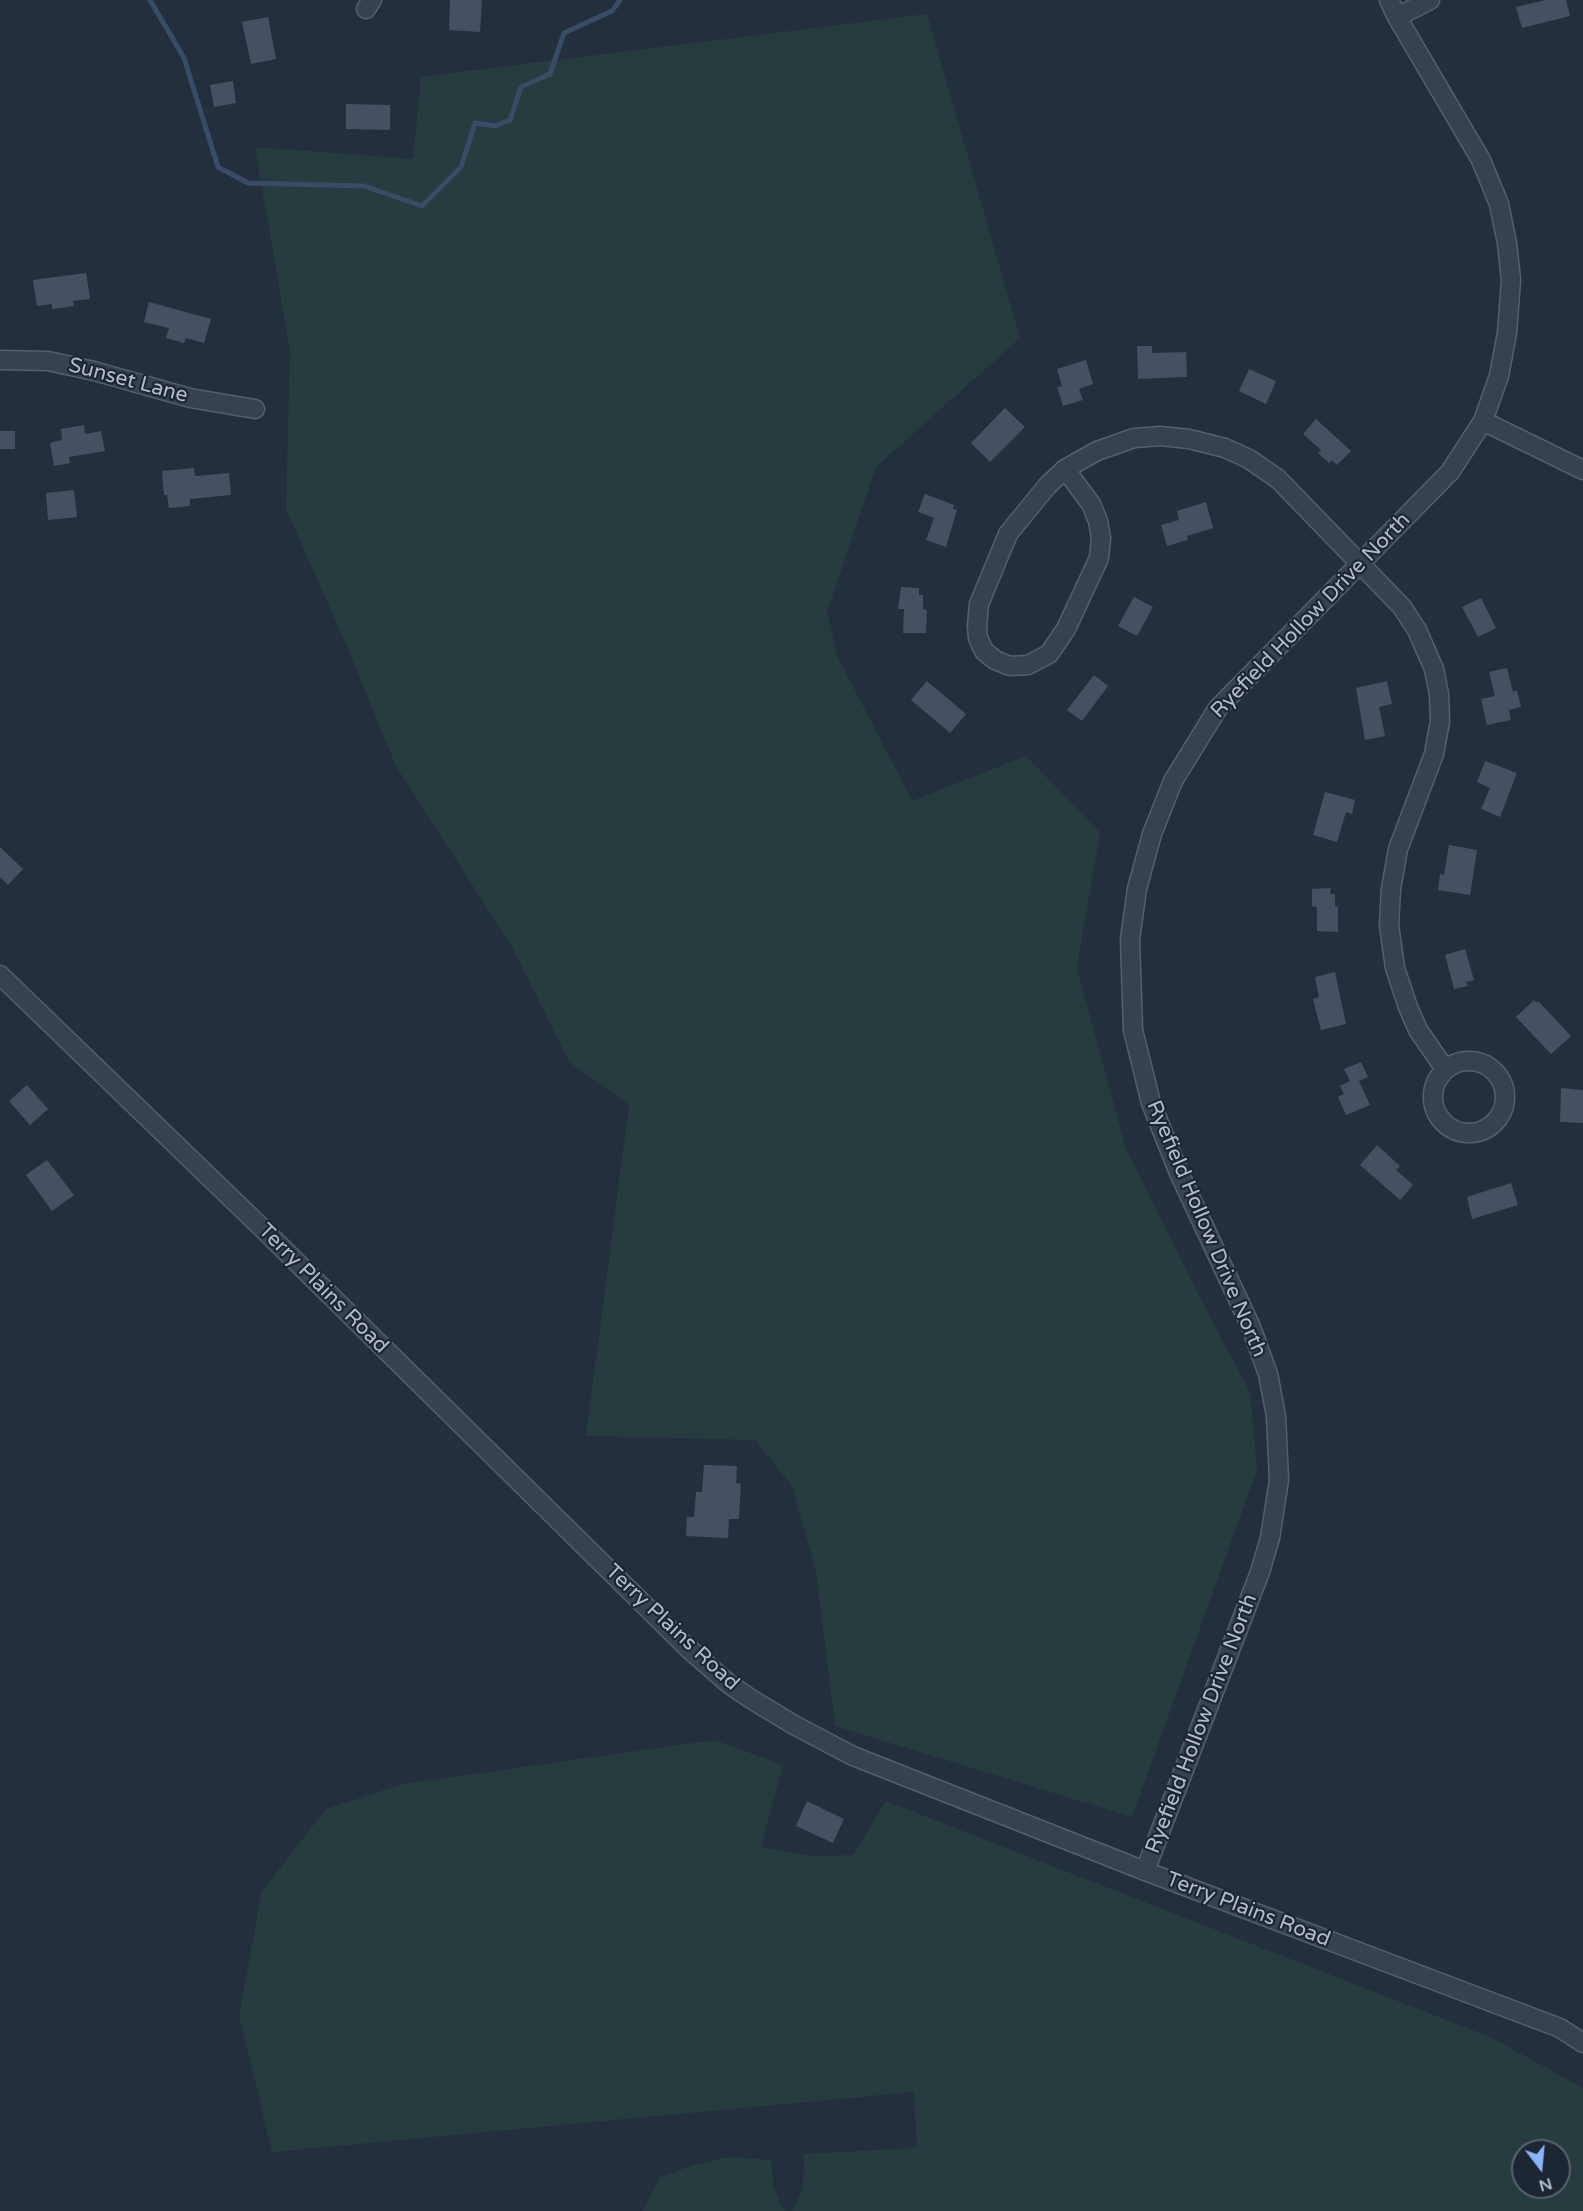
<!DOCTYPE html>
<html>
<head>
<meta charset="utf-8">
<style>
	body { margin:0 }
	#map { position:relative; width:1583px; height:2211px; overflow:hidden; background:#242f3e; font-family:"Varela Round",sans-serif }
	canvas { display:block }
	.north { position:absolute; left:1511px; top:2139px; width:60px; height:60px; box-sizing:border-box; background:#1d2633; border:2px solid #59626f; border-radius:50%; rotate:164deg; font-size:16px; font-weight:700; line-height:24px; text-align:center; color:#b4bcc9 }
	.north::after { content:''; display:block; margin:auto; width:21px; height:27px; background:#8ab4f8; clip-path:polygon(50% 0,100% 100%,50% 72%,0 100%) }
</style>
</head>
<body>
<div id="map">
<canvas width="1583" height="2211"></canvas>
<div class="north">N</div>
</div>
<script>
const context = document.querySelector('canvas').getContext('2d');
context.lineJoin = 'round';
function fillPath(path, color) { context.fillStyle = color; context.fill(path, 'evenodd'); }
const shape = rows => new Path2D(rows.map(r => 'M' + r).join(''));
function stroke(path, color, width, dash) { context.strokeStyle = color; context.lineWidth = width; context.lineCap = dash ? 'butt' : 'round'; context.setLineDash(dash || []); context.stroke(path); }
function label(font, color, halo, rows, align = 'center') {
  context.font = font + ' "Varela Round",sans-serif'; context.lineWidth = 4.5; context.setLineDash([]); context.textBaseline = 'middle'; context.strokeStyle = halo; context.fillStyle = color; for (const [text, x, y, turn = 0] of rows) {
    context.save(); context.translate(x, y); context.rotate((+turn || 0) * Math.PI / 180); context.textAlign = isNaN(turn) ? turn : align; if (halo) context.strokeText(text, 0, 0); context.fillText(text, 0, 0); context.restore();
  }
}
fillPath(shape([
	[927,14,1020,338,876,467,827,612,837,655,912,801,1026,756,1100,832,1077,968,1126,1149,1199,1296,1250,1392,1257,1470,1132,1817,835,1726,816,1571,792,1486,755,1440,586,1436,629,1105,569,1062,512,947,396,766,345,642,286,509,290,351,255,147,413,159,421,77],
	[715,1740,783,1765,761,1847,813,1856,853,1855,886,1801,1490,2037,1583,2088,1583,2211,792,2211,803,2188,804,2154,917,2148,914,2092,272,2152,239,2015,262,1891,326,1809,403,1784],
	[1523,2151,1559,2151,1559,2187,1523,2187],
	[729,2157,771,2160,773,2186,782,2207,788,2211,643,2211,660,2177,694,2165]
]), '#263c3f');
stroke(shape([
	[150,0,184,58,218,167,248,183,364,186,422,206,461,167,475,123,495,126,510,120,521,87,550,74,564,33,612,11,620,0]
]), '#394c67', 5);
fillPath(shape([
	[450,0,482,0,480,32,449,30],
	[1546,0,1566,0,1570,16,1522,28,1516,7],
	[268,17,276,59,251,64,242,22],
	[233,81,236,103,214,107,210,85],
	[346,104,390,105,390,130,346,129],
	[86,273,90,299,73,301,74,306,52,309,52,304,37,306,33,280],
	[149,302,211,319,204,343,186,338,184,343,166,338,169,328,144,322],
	[1137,346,1152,346,1152,353,1186,352,1187,377,1138,379],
	[1086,360,1093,384,1079,389,1083,400,1063,406,1057,387,1062,386,1057,369],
	[1249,369,1276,381,1266,404,1239,391],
	[1005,408,1025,427,990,462,971,443],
	[1316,419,1351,451,1337,465,1332,460,1329,463,1318,453,1321,450,1303,434],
	[84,425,85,434,101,431,105,451,69,457,70,463,54,466,50,443,62,440,61,429],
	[0,431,15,431,15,449,0,449],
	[194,468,195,476,229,473,231,495,190,499,190,506,169,508,167,495,164,495,162,471],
	[74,490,77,517,48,520,46,493],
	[925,494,954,505,953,509,957,510,946,547,926,540,934,518,918,512],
	[1206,502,1213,528,1187,536,1188,540,1167,546,1161,525,1179,520,1177,511],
	[901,587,919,588,919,595,923,595,923,609,927,610,926,633,903,633,904,609,898,609],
	[1134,597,1153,607,1137,636,1118,626],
	[1481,598,1496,628,1478,637,1462,607],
	[1507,668,1513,692,1517,690,1521,707,1509,710,1511,720,1487,725,1481,699,1495,696,1489,672],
	[1094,675,1108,686,1082,721,1067,710],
	[927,681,966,714,950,733,911,700],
	[1387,681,1392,704,1379,707,1385,736,1365,740,1356,688],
	[1485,761,1517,773,1500,817,1481,809,1490,788,1477,782],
	[1325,792,1355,800,1352,814,1346,812,1337,842,1313,835],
	[1449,845,1477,850,1470,895,1438,890,1440,874,1444,875],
	[0,847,23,869,8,885,0,877],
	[1331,888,1330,894,1335,894,1335,907,1338,906,1338,932,1317,931,1317,907,1312,906,1312,889],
	[1465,949,1474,980,1466,982,1468,986,1454,989,1445,955],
	[1335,972,1346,1024,1321,1030,1313,999,1319,997,1315,977],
	[1534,1000,1537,1003,1538,1001,1571,1036,1551,1054,1516,1017],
	[1361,1062,1368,1077,1359,1081,1370,1105,1346,1115,1338,1097,1344,1094,1340,1086,1350,1081,1344,1069],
	[27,1085,48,1109,30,1125,9,1101],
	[1561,1088,1583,1090,1583,1123,1560,1122],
	[1377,1145,1400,1166,1396,1170,1413,1185,1400,1200,1360,1165],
	[47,1160,74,1195,52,1211,26,1175],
	[1511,1183,1518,1205,1472,1219,1467,1197],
	[704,1465,737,1466,736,1483,741,1484,739,1519,729,1519,728,1538,686,1536,687,1517,694,1517,696,1492,702,1492],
	[807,1801,844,1819,833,1843,796,1826]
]), '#455162');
const minor = shape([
	[366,9,372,0],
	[1397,17,1430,0],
	[0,360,48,361,94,371,190,398,255,409],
	[1483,421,1583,470],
	[1065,469,1091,504,1098,521,1101,538,1099,558,1066,629,1049,654,1028,665,1010,666,995,660,984,651,978,638,977,626,979,604,1008,534,1047,486,1065,469,1097,451,1134,438,1160,436,1189,439,1225,448,1249,459,1278,479,1402,607,1417,630,1434,669,1439,694,1440,721,1434,754,1398,849,1391,889,1389,925,1395,968,1408,1007,1418,1030,1445,1069],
	[0,975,263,1229,689,1649,729,1684,751,1699,794,1725,853,1756,1145,1871,1560,2028,1583,2043],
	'1433 1097a36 36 0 1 1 72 0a36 36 0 1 1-72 0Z',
	[1145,1871,1260,1572,1270,1538,1279,1480,1276,1416,1268,1374,1251,1327,1179,1173,1151,1103,1133,1030,1130,939,1137,889,1152,834,1173,781,1218,708,1450,472,1483,421,1499,376,1507,333,1511,280,1507,243,1499,204,1481,160,1397,17,1389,0]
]);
stroke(minor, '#565f6c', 21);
stroke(minor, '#38414e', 18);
label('21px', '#b4bcc9', '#1d2633', [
	["Sunset Lane",128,381,15],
	["Ryefield Hollow Drive North",1311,616,-46],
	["Ryefield Hollow Drive North",1206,1229,67],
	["Terry Plains Road",323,1289,45],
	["Terry Plains Road",672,1628,43],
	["Ryefield Hollow Drive North",1202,1724,-69],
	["Terry Plains Road",1248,1910,21]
]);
</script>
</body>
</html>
